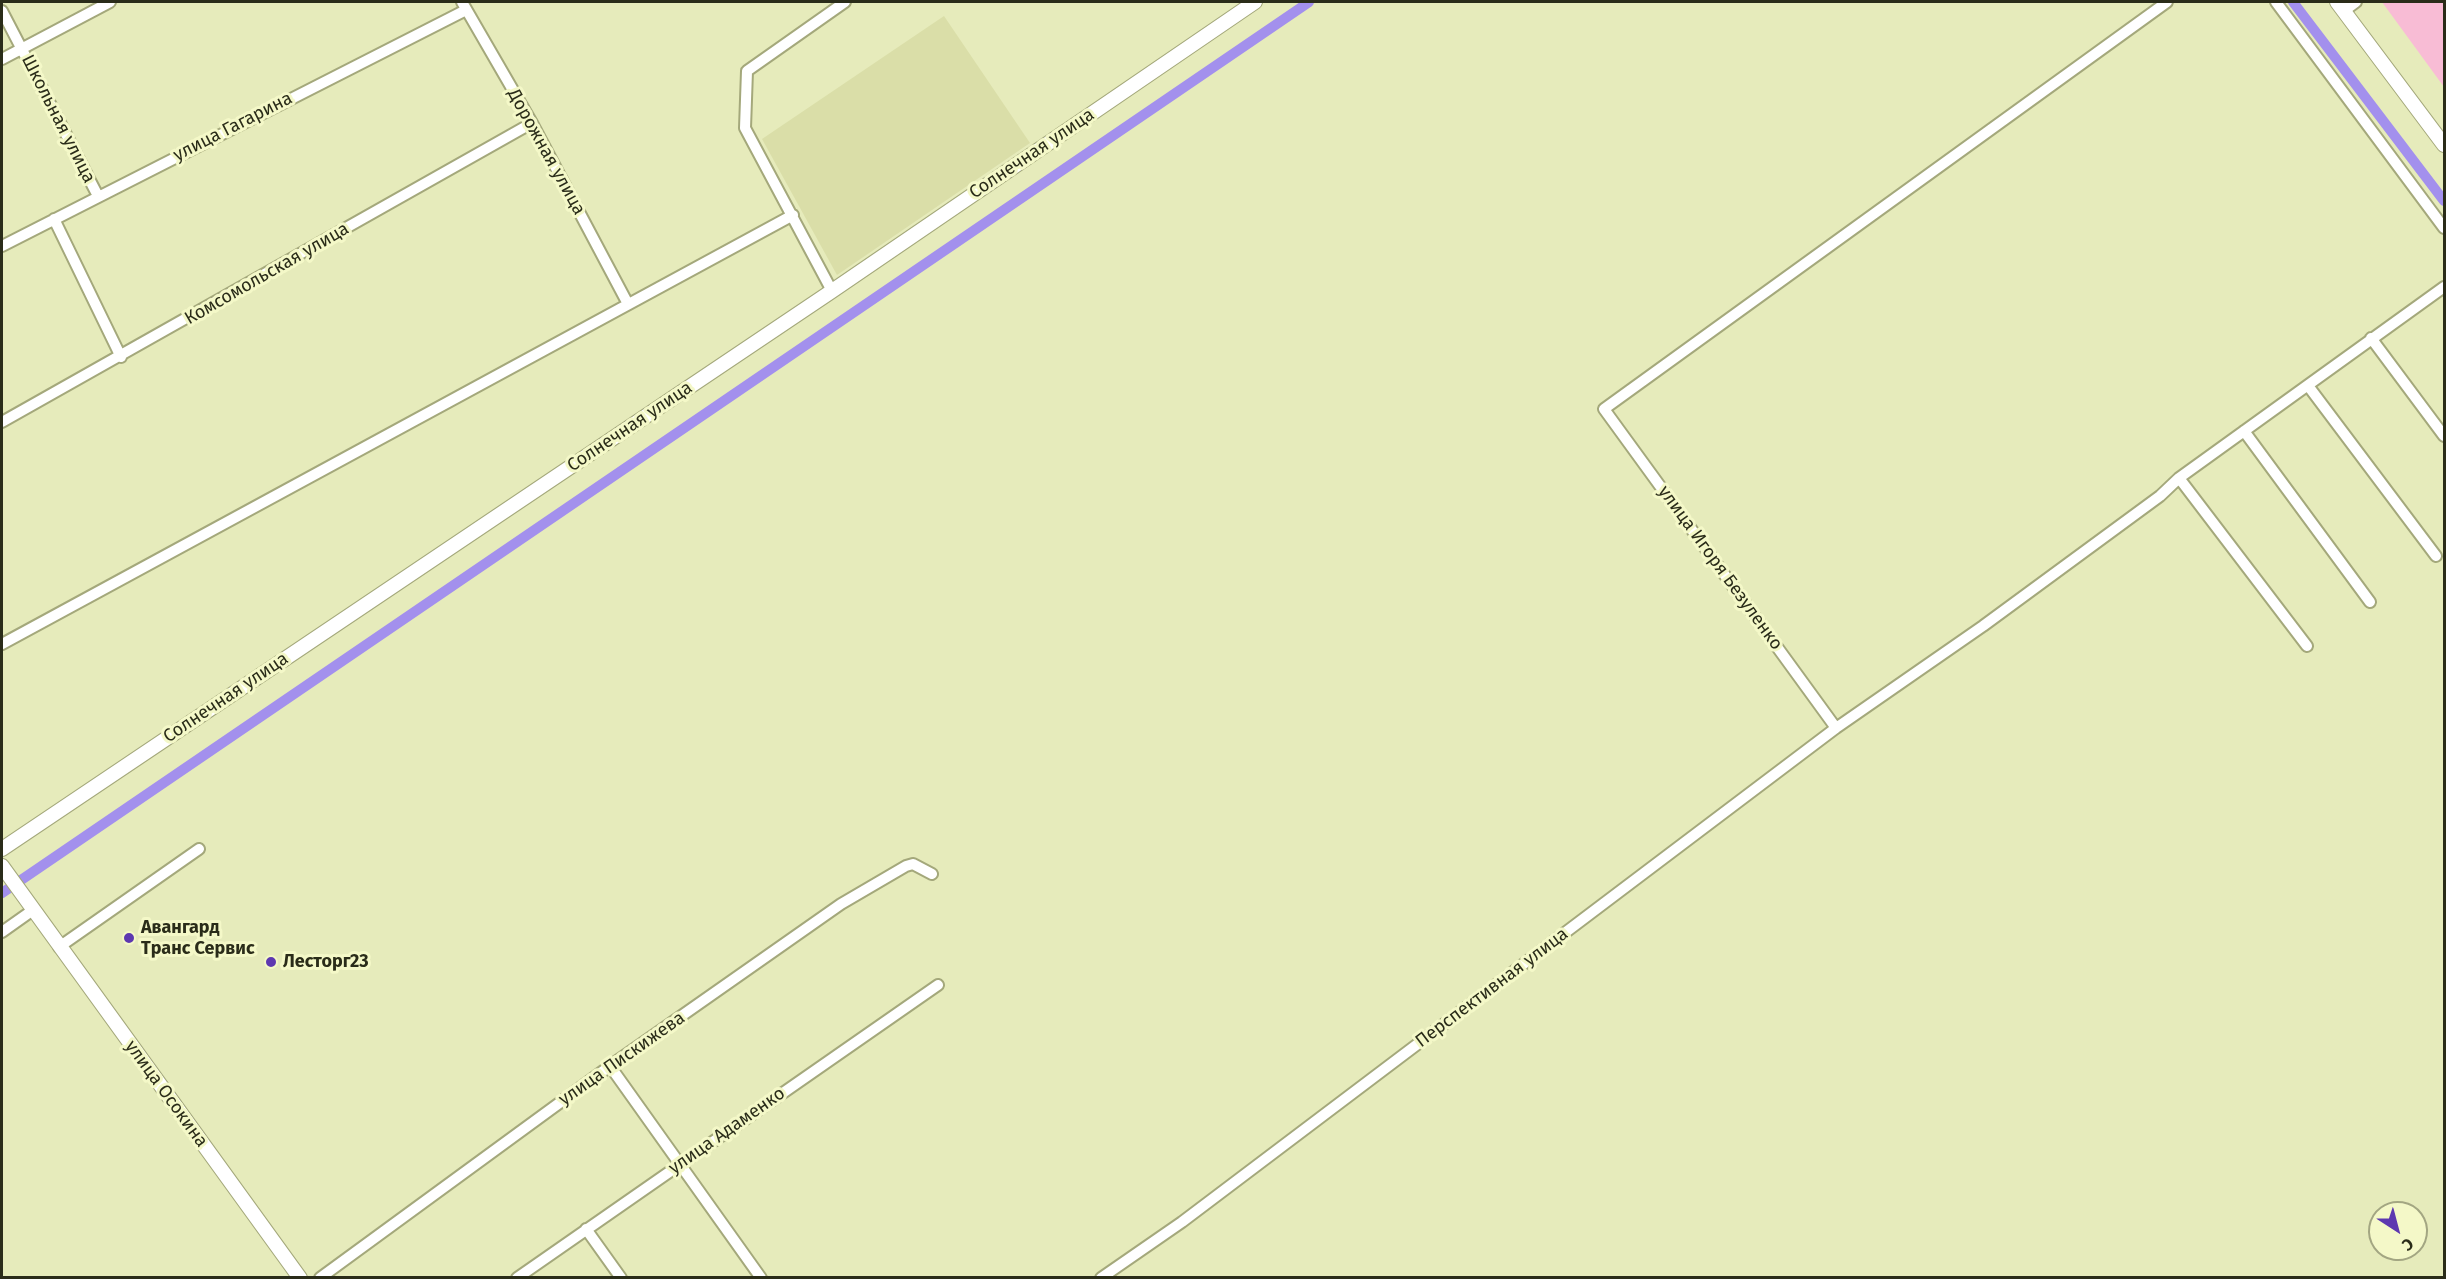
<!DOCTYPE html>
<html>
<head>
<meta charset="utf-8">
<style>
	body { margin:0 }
	#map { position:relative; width:2446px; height:1279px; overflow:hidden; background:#e6ebbb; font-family:"Fira Sans",sans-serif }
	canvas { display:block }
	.frame { position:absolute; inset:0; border:3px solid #2a2c19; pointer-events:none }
	.north { position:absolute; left:2368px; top:1201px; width:60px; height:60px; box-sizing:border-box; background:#f4f8c8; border:2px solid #a3a682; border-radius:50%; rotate:144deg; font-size:16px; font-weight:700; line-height:24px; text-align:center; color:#2a2c19 }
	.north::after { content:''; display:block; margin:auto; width:21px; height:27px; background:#5d38b0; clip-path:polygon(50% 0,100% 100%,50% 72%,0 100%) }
</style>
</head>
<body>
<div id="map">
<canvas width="2446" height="1279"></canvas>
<div class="frame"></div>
<div class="north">С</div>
</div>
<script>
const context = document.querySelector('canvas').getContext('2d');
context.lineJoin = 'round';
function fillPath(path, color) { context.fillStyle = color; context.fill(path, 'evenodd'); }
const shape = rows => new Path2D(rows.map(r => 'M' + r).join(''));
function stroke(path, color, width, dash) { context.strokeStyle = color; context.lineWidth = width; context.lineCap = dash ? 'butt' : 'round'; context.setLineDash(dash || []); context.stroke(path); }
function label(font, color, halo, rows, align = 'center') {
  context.font = font + ' "Fira Sans",sans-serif'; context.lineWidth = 6; context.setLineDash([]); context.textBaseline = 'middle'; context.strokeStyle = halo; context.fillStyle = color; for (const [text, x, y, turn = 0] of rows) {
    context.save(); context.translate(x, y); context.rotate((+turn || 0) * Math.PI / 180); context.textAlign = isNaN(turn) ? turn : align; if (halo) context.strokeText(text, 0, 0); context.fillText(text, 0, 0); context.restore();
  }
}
fillPath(shape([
	[944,16,1030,143,837,275,762,139]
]), '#dadea8');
fillPath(shape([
	[2382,2,2444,2,2444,87]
]), '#f8bcd5');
stroke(shape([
	[2293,2,2444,201],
	[2,893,1309,2]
]), '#a390ed', 10);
const minor = shape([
	[462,2,532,123,628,304],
	[2276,2,2444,228],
	[2,11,98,196],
	[2344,11,2356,2],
	[2,59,110,2],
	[54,219,121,357],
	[2,246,466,10],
	[832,291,745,128,747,71,845,2],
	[2371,338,2444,436],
	[2309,387,2436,556],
	[2,422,532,123],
	[2244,431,2370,602],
	[2179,478,2307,646],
	[2,644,793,215],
	[1836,728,1604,409,2167,2],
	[2,932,33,910],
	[59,947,199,849],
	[610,1066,761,1278],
	[586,1229,621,1278],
	[320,1278,610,1066,841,904,906,866,913,864,932,874],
	[517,1278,938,985],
	[1101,1278,1182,1222,1836,728,1983,626,2160,496,2179,478,2444,287]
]);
const secondary = shape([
	[2337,2,2444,145],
	[2,849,832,291,1255,2],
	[2,866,300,1278]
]);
stroke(minor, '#a4a87b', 14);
stroke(secondary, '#a4a87b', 16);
stroke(minor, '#fff', 10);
stroke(secondary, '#fff', 14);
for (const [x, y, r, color] of [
	[129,938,6,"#5d38b0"],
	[271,962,6,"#5d38b0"]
]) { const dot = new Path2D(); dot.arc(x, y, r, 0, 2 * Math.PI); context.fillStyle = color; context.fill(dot); stroke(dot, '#f4f8c8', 2); }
label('18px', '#2a2c19', '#f4f8c8', [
	["Школьная улица",58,119,63],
	["улица Гагарина",233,127,-27],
	["Дорожная улица",546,152,61],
	["Солнечная улица",1032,154,-34],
	["Комсомольская улица",267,274,-30],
	["Солнечная улица",630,427,-34],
	["улица Игоря Безуленко",1720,568,54],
	["Солнечная улица",226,698,-34],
	["Перспективная улица",1492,988,-37],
	["улица Пискижева",622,1059,-35],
	["улица Осокина",166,1094,54],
	["улица Адаменко",727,1131,-35]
]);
label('bold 18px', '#2a2c19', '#f4f8c8', [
	["Авангард",141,928],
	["Транс Сервис",141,949],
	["Лесторг23",283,962]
], 'left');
</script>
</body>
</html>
